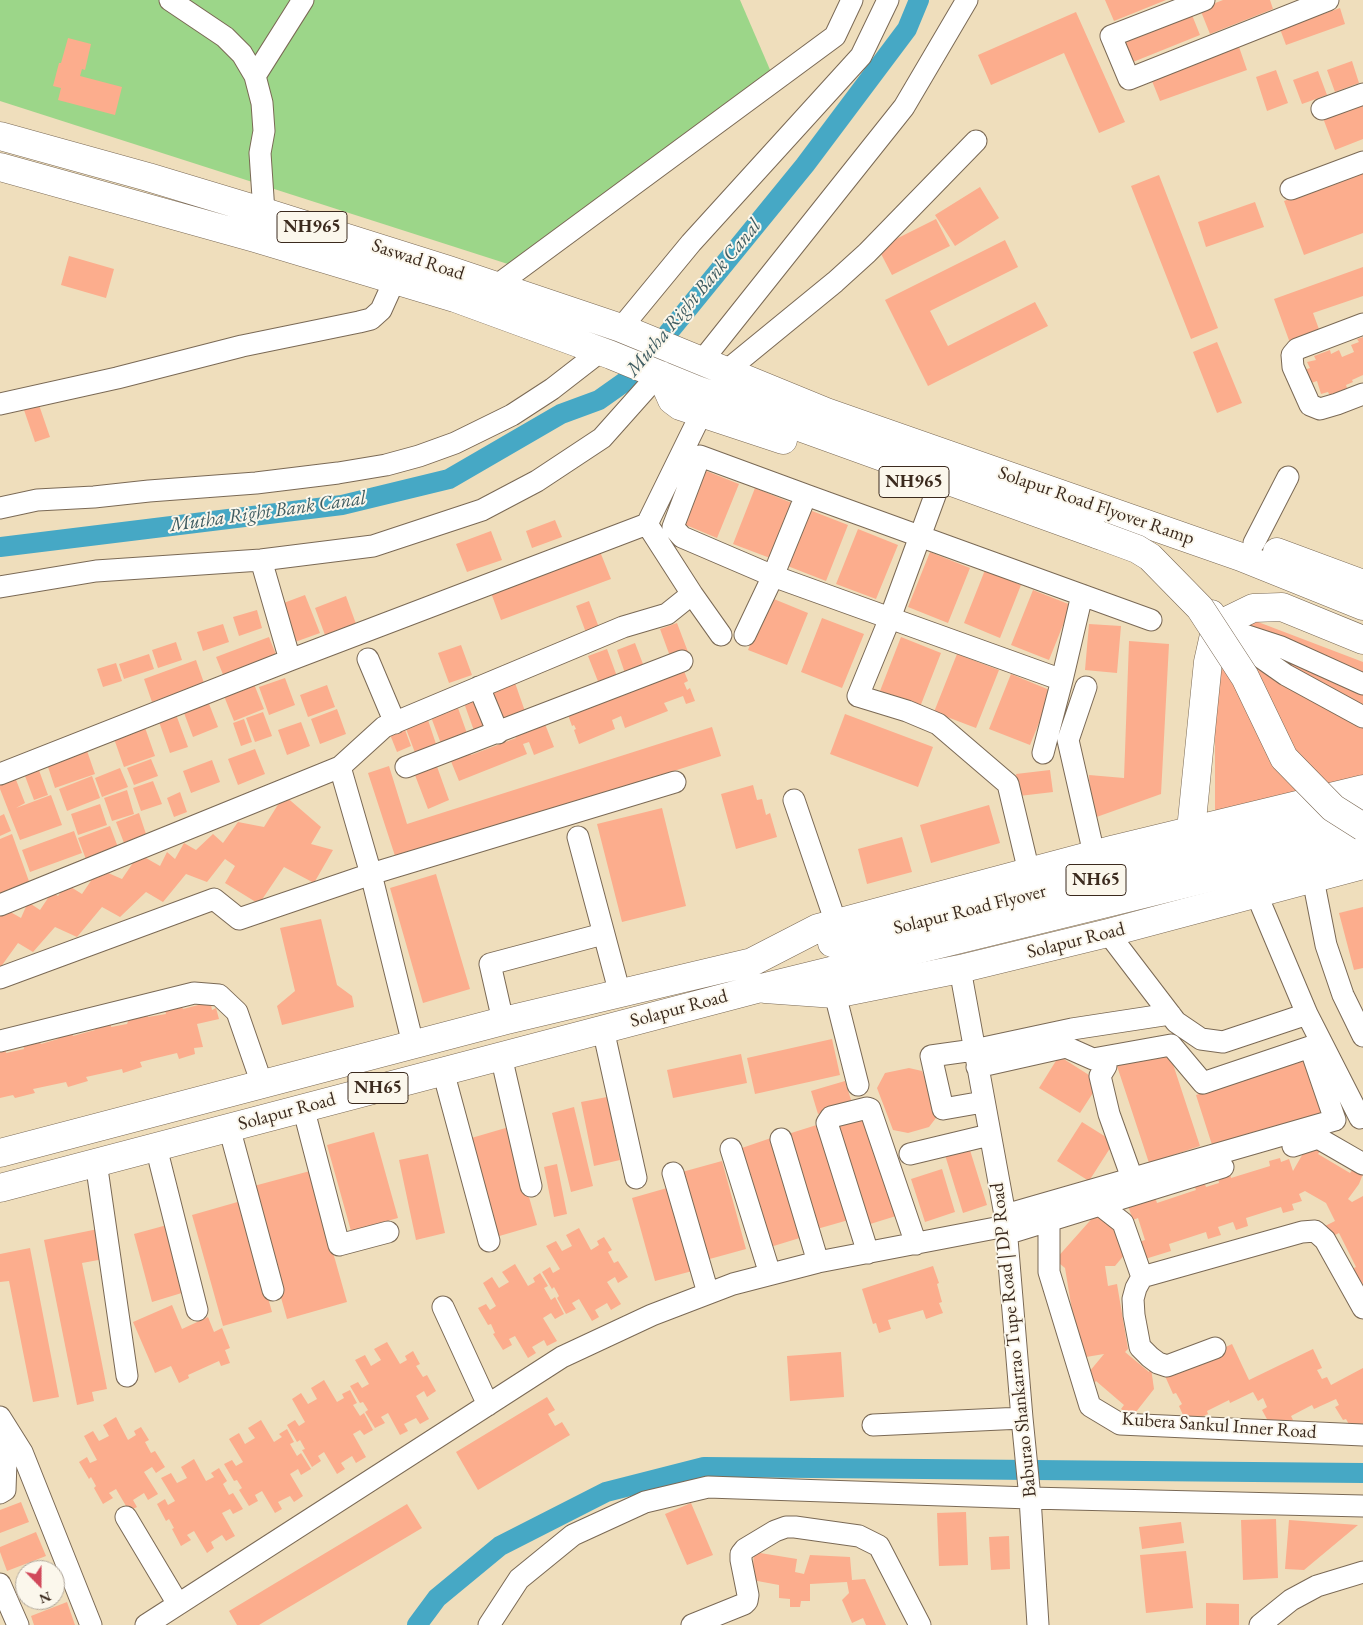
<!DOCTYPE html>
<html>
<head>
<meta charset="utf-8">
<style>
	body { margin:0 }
	#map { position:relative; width:1363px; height:1625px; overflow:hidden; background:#efdebc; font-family:"EB Garamond",serif }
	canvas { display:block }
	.north { position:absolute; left:15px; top:1560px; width:50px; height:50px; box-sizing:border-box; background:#fbf7ec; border:1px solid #aea59a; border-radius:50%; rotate:158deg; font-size:14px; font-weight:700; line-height:20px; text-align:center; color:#3b2a1e }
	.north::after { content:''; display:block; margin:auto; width:18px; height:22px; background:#d1495b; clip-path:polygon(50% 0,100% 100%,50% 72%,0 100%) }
</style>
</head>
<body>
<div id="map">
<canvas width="1363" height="1625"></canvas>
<div class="north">N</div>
</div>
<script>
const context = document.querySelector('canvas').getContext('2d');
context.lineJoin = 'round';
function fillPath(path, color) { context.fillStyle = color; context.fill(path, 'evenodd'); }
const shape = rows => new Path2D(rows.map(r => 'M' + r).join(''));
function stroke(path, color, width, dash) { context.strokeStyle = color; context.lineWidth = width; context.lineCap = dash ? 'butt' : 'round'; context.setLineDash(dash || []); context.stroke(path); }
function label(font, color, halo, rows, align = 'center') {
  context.font = font + ' "EB Garamond",serif'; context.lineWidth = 4; context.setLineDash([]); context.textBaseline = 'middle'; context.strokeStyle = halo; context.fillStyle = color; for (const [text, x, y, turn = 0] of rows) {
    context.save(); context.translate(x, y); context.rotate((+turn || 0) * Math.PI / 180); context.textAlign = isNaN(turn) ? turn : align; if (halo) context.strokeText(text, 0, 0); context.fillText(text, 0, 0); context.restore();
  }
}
fillPath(shape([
	[0,0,740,0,774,79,511,265,0,101]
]), '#9cd689');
stroke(shape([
	[0,547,342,505,449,479,561,414,599,400,633,376,805,165,907,29,919,0],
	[417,1625,437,1598,500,1546,606,1492,704,1467,1363,1473]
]), '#46a8c5', 20);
fillPath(shape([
	[1105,0,1166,0,1114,21],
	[1223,0,1270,0,1273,9,1210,34,1200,9],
	[1340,8,1345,24,1286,45,1280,29],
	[1190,10,1200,35,1133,62,1123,37],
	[1076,12,1125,122,1099,133,1064,53,991,85,978,55],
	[68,38,91,44,85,70,82,69,80,76,122,87,115,115,58,100,61,88,53,86,59,63,61,63],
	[1238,44,1247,70,1160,101,1150,76],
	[1352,61,1359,83,1335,92,1327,70],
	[1276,70,1288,103,1267,111,1256,77],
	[1318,71,1327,95,1302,104,1293,80],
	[1363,104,1363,139,1335,150,1323,118],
	[1363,172,1363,233,1304,255,1284,201],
	[1159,175,1218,328,1191,339,1131,186],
	[980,187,999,218,955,246,935,215],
	[1255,202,1264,227,1206,247,1198,222],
	[936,219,950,246,892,275,878,248],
	[1005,240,1018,267,930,311,948,346,1035,302,1048,326,928,386,885,300],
	[69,256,114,269,106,298,61,285],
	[1363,267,1363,296,1313,313,1320,332,1290,343,1274,299],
	[1363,337,1363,375,1352,380,1353,382,1346,385,1347,388,1330,396,1328,392,1321,394,1317,381,1311,383,1301,371,1310,368,1307,362,1316,360,1314,356,1330,350,1331,354,1339,350,1342,357,1354,352,1351,345,1359,342,1357,339],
	[1217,342,1242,403,1217,413,1193,352],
	[39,405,50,437,35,442,24,410],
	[704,470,739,484,717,538,681,523],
	[755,488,792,503,770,558,733,544],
	[807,509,848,525,826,581,785,565],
	[555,520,562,537,532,548,526,531],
	[858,529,898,545,876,599,836,584],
	[491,531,502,560,467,572,456,544],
	[599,549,611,579,501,620,490,590],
	[930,552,970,568,948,623,908,607],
	[985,570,1021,585,1000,638,964,623],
	[1033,590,1071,605,1049,660,1011,645],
	[305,595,320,633,295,642,281,604],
	[346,596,356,624,325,635,315,608],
	[769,597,808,613,787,665,748,650],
	[589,601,601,633,588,638,576,606],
	[257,610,262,628,239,636,233,617],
	[822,618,864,634,842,688,801,672],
	[1242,622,1258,622,1363,662,1363,778,1215,815,1215,708,1218,679],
	[677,623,688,652,671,659,660,629],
	[223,624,229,642,203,651,197,632],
	[1089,624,1121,626,1117,673,1085,670],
	[269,637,277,657,224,677,216,657],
	[901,637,941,653,920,707,880,691],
	[1129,641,1169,644,1161,794,1091,819,1089,775,1124,778],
	[176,642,182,660,158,668,152,650],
	[635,643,646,672,627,679,617,650],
	[461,645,472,675,449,683,438,653],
	[607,649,619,682,601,689,588,656],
	[149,654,154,669,124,679,119,664],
	[957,654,999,670,976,728,934,712],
	[196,660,204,683,152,702,144,679],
	[116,663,122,681,103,687,97,669],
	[682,666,688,681,684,683,687,690,690,688,695,701,686,704,683,696,664,703,668,711,625,728,621,716,612,720,615,729,579,744,574,730,576,729,574,725,572,726,567,712],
	[1011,674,1052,691,1030,745,989,729],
	[285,678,295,705,269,715,259,687],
	[252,679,264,709,234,721,222,691],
	[514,680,527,717,498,728,485,691],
	[327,685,335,707,308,717,300,695],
	[206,696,218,727,193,737,181,705],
	[480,697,493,733,477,739,464,703],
	[458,708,469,739,443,749,431,717],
	[174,709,188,747,170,753,157,716],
	[337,709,346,734,320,744,311,719],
	[263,712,272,736,255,742,246,718],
	[845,714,933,747,918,787,830,754],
	[427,717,438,750,417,758,405,726],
	[244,719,252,742,241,746,233,723],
	[543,719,554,747,534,755,529,742,523,744,527,754,459,781,448,754,468,746,471,755,516,738,513,731],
	[143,722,155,756,124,767,112,733],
	[301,722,310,746,287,755,278,730],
	[404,727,411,746,397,752,389,732],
	[712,727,721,756,396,859,368,773,389,766,407,824],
	[85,745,95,774,55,788,45,758],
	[255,749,265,774,238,785,228,759],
	[151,759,158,776,134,785,127,768],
	[212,760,220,782,191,793,183,771],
	[435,761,449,800,428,809,413,770],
	[36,762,48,795,34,800,22,768],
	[120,768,128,787,102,797,95,778],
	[1050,770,1053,792,1019,796,1016,774],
	[13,772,25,803,16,808,51,795,62,825,20,840,0,789,0,777],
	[92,776,100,798,67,811,59,789],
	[153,781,162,804,141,811,133,788],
	[753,785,757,800,762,799,766,815,770,813,777,837,736,849,721,794],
	[127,790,134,814,112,821,104,798],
	[180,792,187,812,174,817,167,798],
	[284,795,321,827,311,844,333,850,314,883,284,867,259,904,225,883,235,866,225,859,207,882,186,874,163,902,146,892,120,917,102,907,77,937,55,927,33,952,18,943,0,968,0,916,5,909,21,918,28,902,40,910,52,892,58,896,66,884,82,894,99,869,122,879,139,854,160,866,167,852,175,859,184,843,196,850,213,834,223,843,238,822,264,827],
	[100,804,107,825,78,835,71,814],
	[989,805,1000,843,931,863,920,825],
	[662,808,686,906,622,922,597,824],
	[139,813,146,834,124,843,116,822],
	[4,814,11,831,0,836,0,816],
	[110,826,119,850,87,862,78,838],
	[74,831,82,853,30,872,22,850],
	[12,834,30,884,0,896,0,839],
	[902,837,912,872,867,884,858,849],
	[436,874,470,989,423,1003,390,888],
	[1363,907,1363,968,1354,970,1339,913],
	[321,919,337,985,352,996,354,1007,282,1025,277,1006,295,991,280,928],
	[210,999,212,1010,216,1008,219,1019,197,1024,203,1047,194,1048,195,1054,179,1059,177,1053,140,1062,142,1067,123,1073,122,1069,86,1077,88,1081,68,1087,66,1082,33,1089,35,1093,15,1098,13,1095,0,1098,0,1050,5,1049,6,1053,24,1049,23,1044,38,1040,41,1044,58,1039,56,1034,71,1031,73,1036,95,1030,93,1026,111,1022,111,1027,127,1024,129,1019,148,1013,148,1017,166,1014,165,1011,181,1005,183,1009,202,1004],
	[832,1039,840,1075,755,1094,747,1058],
	[1168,1049,1200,1146,1149,1163,1117,1066],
	[741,1054,747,1083,673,1098,667,1070],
	[1059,1056,1100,1082,1080,1113,1039,1088],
	[1308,1058,1327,1115,1214,1151,1196,1095],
	[909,1068,922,1071,939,1114,929,1127,908,1133,893,1130,877,1088,885,1073],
	[845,1081,852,1103,818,1114,811,1091],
	[607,1097,620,1160,594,1166,581,1102],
	[574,1107,593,1186,571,1192,552,1113],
	[865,1116,896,1216,867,1225,836,1125],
	[1082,1122,1114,1142,1089,1181,1057,1161],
	[823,1123,852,1219,817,1229,788,1134],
	[509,1127,537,1225,496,1237,468,1139],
	[374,1132,398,1218,351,1231,327,1145],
	[771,1138,803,1237,767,1248,736,1150],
	[1309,1143,1321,1150,1318,1154,1350,1173,1353,1169,1363,1174,1359,1184,1348,1199,1352,1202,1363,1196,1363,1296,1348,1271,1356,1267,1339,1233,1331,1237,1325,1226,1335,1221,1326,1203,1305,1191,1299,1194,1302,1201,1292,1204,1294,1210,1283,1213,1281,1207,1246,1218,1248,1226,1236,1230,1233,1222,1218,1227,1221,1235,1208,1239,1206,1232,1169,1244,1171,1251,1145,1259,1139,1242,1145,1240,1138,1218,1133,1220,1128,1206,1155,1197,1157,1203,1196,1190,1194,1185,1204,1182,1206,1187,1219,1183,1218,1177,1230,1173,1231,1178,1270,1166,1269,1161,1280,1158,1281,1162,1289,1159,1293,1171],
	[969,1147,987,1205,963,1213,945,1155],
	[428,1154,445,1233,416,1240,399,1160],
	[722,1161,746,1249,706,1260,682,1172],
	[557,1164,567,1214,554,1217,544,1167],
	[942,1169,955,1212,925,1222,911,1179],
	[310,1171,347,1302,287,1319,250,1187],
	[674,1186,696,1270,655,1281,632,1198],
	[241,1201,272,1312,223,1326,192,1215],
	[1096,1214,1119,1234,1125,1254,1115,1266,1105,1266,1108,1286,1117,1284,1128,1349,1125,1352,1149,1372,1151,1368,1154,1389,1132,1417,1121,1409,1124,1405,1096,1381,1093,1384,1084,1378,1104,1354,1080,1358,1065,1268,1055,1260],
	[167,1225,185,1292,152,1302,134,1234],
	[579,1228,591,1250,599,1245,597,1241,604,1237,612,1250,608,1252,614,1263,618,1261,628,1277,618,1283,615,1277,607,1282,621,1304,611,1310,607,1303,595,1310,599,1317,592,1321,579,1299,572,1303,576,1309,566,1314,557,1298,559,1296,554,1287,552,1289,542,1272,550,1267,553,1273,560,1269,546,1246,556,1241,562,1251,572,1246,566,1235],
	[98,1229,104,1259,82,1263,107,1389,92,1392,94,1401,77,1405,44,1240],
	[30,1248,59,1397,33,1402,9,1281,0,1282,0,1254],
	[515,1264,528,1286,535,1282,533,1278,540,1273,548,1286,544,1288,551,1300,555,1297,564,1314,555,1319,551,1313,543,1318,557,1341,547,1346,544,1340,532,1347,536,1353,528,1358,515,1336,509,1339,512,1345,503,1350,493,1334,495,1333,491,1324,488,1325,478,1308,486,1304,490,1310,496,1306,483,1283,492,1277,499,1288,509,1282,502,1272],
	[933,1266,939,1283,937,1284,942,1302,939,1303,943,1313,926,1319,923,1310,888,1320,891,1329,879,1333,876,1323,873,1324,862,1289],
	[172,1305,182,1329,208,1317,214,1332,222,1328,230,1348,225,1350,230,1363,221,1366,219,1361,188,1375,189,1378,179,1383,171,1366,155,1373,133,1322],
	[387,1342,400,1364,407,1360,405,1356,413,1351,420,1364,416,1366,423,1377,427,1375,436,1391,427,1397,424,1391,416,1396,429,1419,420,1424,416,1418,404,1424,408,1431,400,1435,388,1413,381,1417,385,1423,375,1428,365,1412,368,1410,363,1402,360,1403,350,1386,358,1382,362,1388,369,1384,355,1360,365,1355,371,1366,381,1360,374,1349],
	[1232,1344,1249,1380,1313,1349,1322,1368,1317,1370,1322,1379,1327,1377,1331,1385,1363,1368,1363,1424,1352,1430,1346,1419,1343,1420,1335,1407,1339,1405,1336,1399,1314,1409,1312,1405,1291,1416,1293,1420,1275,1428,1271,1420,1268,1421,1262,1410,1267,1407,1263,1398,1258,1401,1253,1392,1230,1403,1229,1400,1207,1411,1208,1414,1190,1422,1186,1414,1183,1415,1179,1406,1182,1404,1176,1393,1173,1394,1165,1376],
	[841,1352,844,1397,790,1401,787,1356],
	[324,1380,337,1402,344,1398,342,1394,350,1390,357,1403,353,1405,360,1416,364,1413,373,1430,364,1435,360,1430,353,1434,366,1457,356,1463,352,1456,341,1463,345,1469,337,1474,324,1452,318,1456,321,1461,312,1467,302,1450,305,1449,300,1440,297,1442,287,1425,295,1420,299,1426,305,1422,292,1399,301,1393,308,1404,317,1399,311,1388],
	[547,1397,555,1410,548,1414,555,1426,562,1422,570,1435,478,1490,456,1452],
	[116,1417,128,1440,136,1435,134,1431,141,1427,149,1440,145,1442,151,1453,155,1451,165,1467,156,1473,152,1467,144,1472,158,1494,148,1500,144,1493,133,1500,137,1507,129,1511,116,1489,109,1493,113,1498,103,1504,94,1488,96,1486,91,1477,89,1479,79,1462,87,1457,90,1463,97,1460,84,1436,93,1431,99,1441,109,1436,103,1425],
	[261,1420,274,1442,282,1437,279,1434,287,1429,294,1442,290,1444,297,1456,301,1453,311,1469,301,1475,298,1469,290,1474,303,1496,294,1502,290,1496,278,1502,282,1509,275,1513,262,1491,255,1495,258,1501,249,1506,239,1490,242,1488,237,1480,234,1481,224,1464,232,1460,236,1466,243,1462,229,1439,239,1433,245,1444,255,1438,248,1428],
	[194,1459,206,1481,214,1477,211,1473,219,1468,227,1481,223,1484,229,1495,233,1493,243,1509,233,1514,230,1509,222,1513,235,1536,226,1541,222,1535,211,1542,214,1548,207,1553,194,1531,187,1535,191,1540,181,1546,172,1529,174,1528,169,1519,166,1521,157,1504,165,1499,168,1505,175,1501,161,1478,171,1473,177,1483,187,1478,181,1467],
	[21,1502,29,1522,0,1533,0,1510],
	[691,1503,713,1555,687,1565,665,1514],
	[407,1504,422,1528,259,1625,237,1625,229,1611],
	[966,1512,968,1565,939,1566,937,1513],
	[1276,1519,1278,1578,1243,1580,1241,1520],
	[1289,1520,1358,1525,1304,1570,1285,1569],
	[1181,1522,1184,1543,1142,1549,1139,1527],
	[36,1532,46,1556,7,1571,0,1552,0,1547],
	[1009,1536,1010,1569,991,1570,989,1537],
	[1186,1551,1193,1608,1146,1613,1140,1555],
	[754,1552,797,1559,795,1572,804,1574,810,1555,850,1557,852,1580,865,1579,886,1625,866,1625,863,1618,852,1623,842,1600,849,1593,847,1582,810,1584,810,1601,801,1601,800,1607,790,1607,790,1599,779,1598,779,1585,752,1580],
	[67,1602,75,1625,34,1625,31,1616],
	[1206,1603,1239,1604,1239,1625,1206,1625]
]), '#fcad8d');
const minor = shape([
	[170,0,225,37,242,54,255,76,262,103,264,131,260,153,264,212,259,225],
	[1204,0,1111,36,1129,79,1328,0],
	[255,76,303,0],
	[1322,109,1363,94],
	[1291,189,1363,162],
	[496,286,835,36,852,0],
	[1363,324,1297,349,1292,355,1293,367,1310,405,1320,409,1337,404,1363,394],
	[621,328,691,243,861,56,888,0],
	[701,362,904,107,967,0],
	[725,372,835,282,867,253,976,141],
	[0,404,117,378,242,346,359,322,371,319,381,310,395,279],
	[937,490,890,618,858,696,907,711,938,724,1008,784,1029,872],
	[806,495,700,456,673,527,682,537,773,576,1062,680],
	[0,508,37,500,94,497,149,491,256,483,338,473,386,465,419,456,455,443,512,415,552,389,601,351],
	[647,524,701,414],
	[1254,543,1288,477],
	[261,560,290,660],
	[0,587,96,571,261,560,373,546,482,510,537,481,602,438,659,374],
	[692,594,721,635],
	[1216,626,1286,675,1363,717],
	[1235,632,1281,647,1363,684],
	[745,635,773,576,806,495,1151,620],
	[368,659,395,723],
	[479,687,498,733],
	[1086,687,1068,740,1094,854],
	[1043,753,1062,680,1082,595],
	[340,767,371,874,413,1044],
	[406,767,682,661],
	[0,774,290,660,647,524,692,594,667,614,623,627,384,727,340,767,0,905],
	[794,800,836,923],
	[578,837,620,994],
	[1313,879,1326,945,1343,995,1363,1036],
	[1256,893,1307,1014,1360,1118],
	[1108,933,1176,1022,1201,1039,1223,1042,1307,1014],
	[960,969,1005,1215,1022,1418,1030,1498,1038,1625],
	[0,978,214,899,239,919,371,874,675,782],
	[835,994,858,1085],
	[503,1021,490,964,603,934],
	[603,1029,636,1178],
	[0,1041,194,993,219,995,237,1012,262,1084],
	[501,1056,531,1186],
	[1106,1066,1100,1076,1109,1114,1132,1178],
	[977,1067,1066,1047,1093,1059,1171,1045,1203,1083,1310,1047,1335,1120,1005,1215],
	[443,1071,489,1241],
	[983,1102,943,1109,931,1056,974,1050,1072,1029,1170,1014],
	[303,1107,339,1245,388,1232],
	[229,1127,273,1290],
	[781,1139,818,1262],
	[1293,1146,1318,1138,1363,1164],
	[156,1147,197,1310],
	[731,1149,770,1274],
	[910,1154,989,1135],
	[96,1162,127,1376],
	[673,1173,708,1293],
	[1100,1205,1123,1223,1142,1277,1302,1232,1315,1231,1325,1240,1363,1308],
	[1049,1221,1049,1272,1090,1406,1120,1424,1363,1435],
	[1006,1234,1223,1167],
	[868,1253,827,1123,831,1117,867,1108,870,1109,916,1244],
	[1142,1277,1136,1288,1133,1299,1134,1315,1140,1347,1150,1357,1158,1363,1167,1366,1215,1348],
	[443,1307,488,1405],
	[0,1417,22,1452,91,1625],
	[873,1425,1022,1418],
	[0,1439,6,1462,5,1490,0,1493],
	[126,1517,178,1604],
	[0,1584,18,1625],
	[146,1625,562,1357,652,1315,733,1284,818,1262,1006,1226],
	[489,1625,519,1579,573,1535,645,1502,708,1487,1030,1498,1363,1506],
	[692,1625,744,1604,747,1601,748,1595,741,1560,741,1554,745,1549,775,1531,786,1527,795,1527,859,1536,879,1546,920,1625],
	[1260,1625,1291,1600,1317,1586,1363,1572]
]);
const major = shape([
	[765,989,835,994,960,969,1108,933,1363,865]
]);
const highway = shape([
	[0,136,148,177,264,212,449,270,621,328,826,412,1241,557,1363,606],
	[0,167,255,238,455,298,611,355,697,390,1099,535],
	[661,375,672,400,680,406,783,440],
	[1277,552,1363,584],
	[1216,626,1253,608,1282,607,1363,640],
	[1191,830,1208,662,1216,626,1211,614],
	[832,943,1363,815],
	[0,1153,503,1021,752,962,818,928,1115,849,1363,789],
	[0,1188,757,989,1363,840]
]);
stroke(minor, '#7a6955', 23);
stroke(major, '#7a6955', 29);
stroke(highway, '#7a6955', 29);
stroke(minor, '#fff', 21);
stroke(major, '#fff', 28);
stroke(highway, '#fff', 28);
const highwayBridge = shape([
	[1099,535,1137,549,1150,557,1200,608,1245,677,1284,758,1333,808,1363,827]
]);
stroke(highwayBridge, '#7a6955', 29, []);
stroke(highwayBridge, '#fff', 28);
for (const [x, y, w] of [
	[312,227,70],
	[914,482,70],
	[1096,880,60],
	[378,1088,60]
]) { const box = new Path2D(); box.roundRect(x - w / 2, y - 15.5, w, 31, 4); context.fillStyle = '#fbf7ec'; context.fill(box); stroke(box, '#3b2a1e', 1); }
label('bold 18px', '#3b2a1e', null, [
	["NH965",312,227],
	["NH965",914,482],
	["NH65",1096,880],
	["NH65",378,1088]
]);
label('19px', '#3b2a1e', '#fbf7ec', [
	["Saswad Road",418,260,18],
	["Solapur Road Flyover Ramp",1096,506,19],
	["Solapur Road Flyover",970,910,-14],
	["Solapur Road",1076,941,-14],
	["Solapur Road",679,1009,-15],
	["Solapur Road",287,1112,-15],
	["Baburao Shankarrao Tupe Road | DP Road",1014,1340,-96],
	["Kubera Sankul Inner Road",1219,1426,4]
]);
label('italic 20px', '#3f5c61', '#fbf7ec', [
	["Mutha Right Bank Canal",694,298,-50],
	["Mutha Right Bank Canal",268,512,-8]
]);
</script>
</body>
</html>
